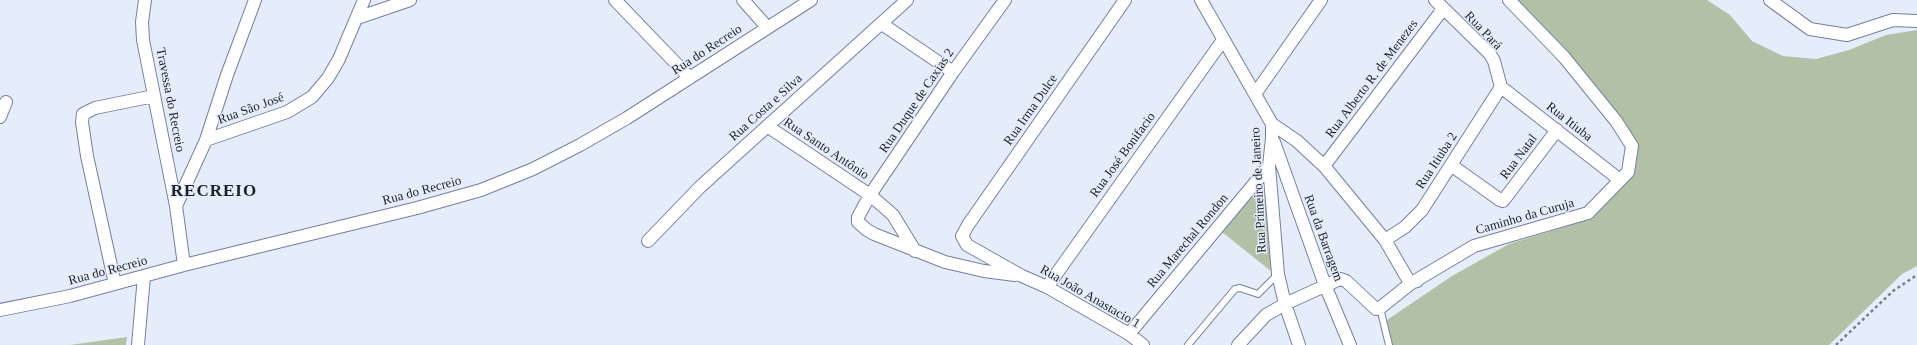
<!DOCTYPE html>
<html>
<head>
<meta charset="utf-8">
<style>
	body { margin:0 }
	canvas { display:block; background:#e6edfa }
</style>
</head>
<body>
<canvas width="1917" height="345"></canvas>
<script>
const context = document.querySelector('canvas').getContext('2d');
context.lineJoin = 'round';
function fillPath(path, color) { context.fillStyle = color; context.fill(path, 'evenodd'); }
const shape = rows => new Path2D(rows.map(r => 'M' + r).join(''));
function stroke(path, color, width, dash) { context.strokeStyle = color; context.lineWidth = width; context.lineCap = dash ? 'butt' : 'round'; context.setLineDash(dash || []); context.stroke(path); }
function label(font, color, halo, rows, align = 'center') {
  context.font = font + ' Georgia,serif'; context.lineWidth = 3; context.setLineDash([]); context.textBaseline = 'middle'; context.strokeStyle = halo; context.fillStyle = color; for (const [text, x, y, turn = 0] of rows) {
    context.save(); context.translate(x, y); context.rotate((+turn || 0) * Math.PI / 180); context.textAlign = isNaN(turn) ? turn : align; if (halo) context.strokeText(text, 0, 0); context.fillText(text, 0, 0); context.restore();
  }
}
fillPath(shape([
	[1517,0,1707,0,1730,15,1752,41,1783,56,1816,59,1849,50,1886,35,1917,30,1917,266,1902,274,1829,345,1392,345,1387,320,1452,276,1509,244,1591,219,1632,174,1636,146],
	[1258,186,1265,190,1277,276,1222,232,1249,194],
	[127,337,126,345,70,345]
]), '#b2c1a6');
const service = shape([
	[1380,308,1389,345],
	[1188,345,1235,289,1240,288,1258,294,1278,274]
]);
const minor = shape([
	[145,0,142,22,143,40,176,206,184,265],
	[615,0,690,78],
	[743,0,767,27],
	[1005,0,953,72,870,195,858,217,858,222,867,230,874,234,945,262,984,271,1015,275],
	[1125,0,968,225,962,236,967,245,1022,276,1047,287,1129,334,1143,345],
	[1201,0,1272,124,1272,138,1269,166,1278,274,1285,304,1299,345],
	[1435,0,1490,54,1494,61,1501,87],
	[1770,0,1810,29,1847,35,1893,20,1917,21],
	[357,18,410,0],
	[882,24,953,72],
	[1501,87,1620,180],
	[1255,94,1321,0],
	[0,117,6,102],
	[1272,124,1297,141,1324,166,1385,240,1410,283,1417,281],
	[767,126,870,195,885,208,893,215,915,251],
	[206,140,287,112,312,97,328,78,339,59,364,0],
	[1274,142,1325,285,1350,345],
	[1451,165,1500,200,1503,201,1557,130],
	[1324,166,1443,9],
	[176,206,206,140,227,75,255,0],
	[1385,240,1405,227,1422,210,1501,87],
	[648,241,700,187,907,0],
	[115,284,87,156,82,122,83,114,95,108,154,96],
	[1047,287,1223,40],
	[0,310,70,296,184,265,417,208,481,190,533,169,580,145,627,118,811,0],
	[1129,334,1269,166],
	[138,345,144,276],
	[1238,345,1266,315,1285,304,1340,279,1346,281,1376,309,1380,308,1410,284,1474,246,1588,213,1628,172,1632,146,1616,121,1564,57,1509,0]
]);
stroke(service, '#7281a0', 8);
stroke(minor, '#7281a0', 14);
stroke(shape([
	[1836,345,1893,291,1917,275]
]), '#777e8a', 2.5, [3, 3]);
stroke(service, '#fff', 6);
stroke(minor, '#fff', 12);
label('13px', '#1b212d', '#e6edfa', [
	["Rua Pará",1483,31,46],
	["Rua do Recreio",707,50,-33],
	["Rua Alberto R. de Menezes",1372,79,-53],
	["Travessa do Recreio",170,100,79],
	["Rua Duque de Caxias 2",917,101,-56],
	["Rua Costa e Silva",766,108,-42],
	["Rua São José",251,109,-20],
	["Rua Irma Dulce",1031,110,-55],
	["Rua Itiuba",1569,122,38],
	["Rua Santo Antônio",826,149,34],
	["Rua José Bonifacio",1123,155,-54],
	["Rua Natal",1519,157,-53],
	["Rua Itiuba 2",1437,161,-57],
	["Rua Primeiro de Janeiro",1259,190,-93],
	["Rua do Recreio",422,191,-15],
	["Caminho da Curuja",1525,217,-16],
	["Rua da Barragem",1323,238,70],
	["Rua Marechal Rondon",1188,241,-50],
	["Rua do Recreio",108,271,-15],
	["Rua João Anastacio 1",1090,297,30]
]);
context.letterSpacing = '1px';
label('bold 17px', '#1b212d', '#e6edfa', [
	["RECREIO",214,192]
]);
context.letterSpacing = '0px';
</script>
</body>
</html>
